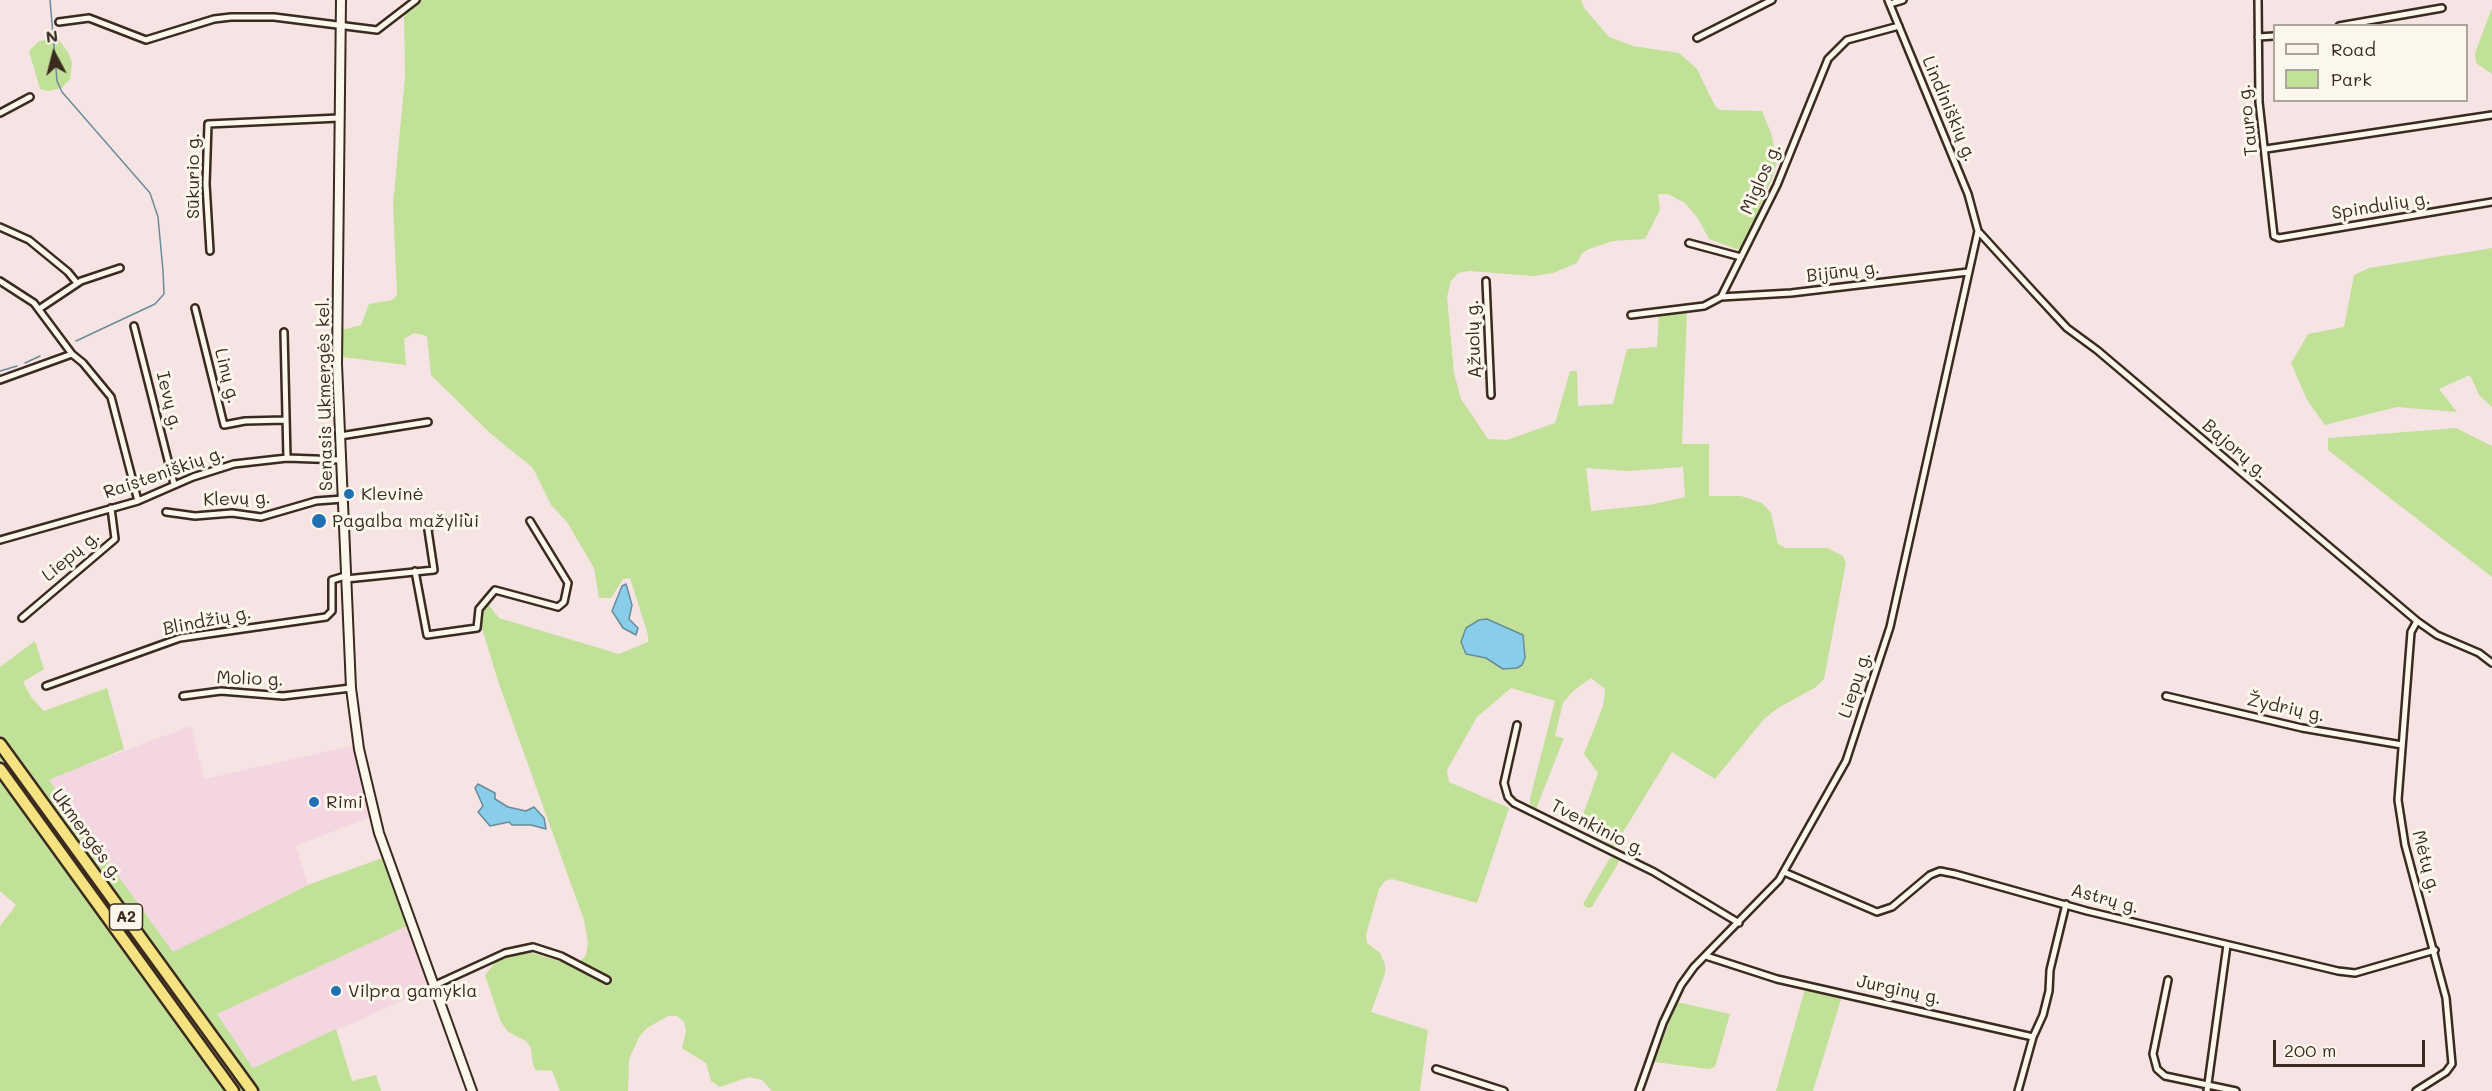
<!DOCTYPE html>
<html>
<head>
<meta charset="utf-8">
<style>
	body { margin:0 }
	#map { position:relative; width:2492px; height:1091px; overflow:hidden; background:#f6e4e4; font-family:Mali,sans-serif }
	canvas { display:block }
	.legend { position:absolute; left:2273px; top:24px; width:195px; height:78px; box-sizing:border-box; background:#fbf7ec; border:2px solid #aea59a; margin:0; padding:8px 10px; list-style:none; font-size:18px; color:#3b2a1e }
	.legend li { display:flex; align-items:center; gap:12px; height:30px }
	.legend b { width:30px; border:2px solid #aea59a }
	.north { position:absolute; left:24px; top:24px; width:60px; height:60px; -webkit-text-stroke:4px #fbf7ec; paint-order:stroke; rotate:353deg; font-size:16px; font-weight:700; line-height:24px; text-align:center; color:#3b2a1e }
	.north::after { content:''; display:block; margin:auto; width:21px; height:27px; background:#3b2a1e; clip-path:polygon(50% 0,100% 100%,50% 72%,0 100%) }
	.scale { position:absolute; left:2273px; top:1040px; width:152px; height:27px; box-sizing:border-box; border:3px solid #3b2a1e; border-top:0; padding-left:8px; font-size:18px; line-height:21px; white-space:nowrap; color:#3b2a1e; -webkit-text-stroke:4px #fbf7ec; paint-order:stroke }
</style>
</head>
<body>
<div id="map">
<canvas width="2492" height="1091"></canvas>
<ul class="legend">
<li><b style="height:8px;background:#fbf7ec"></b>Road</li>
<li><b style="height:16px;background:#c1e098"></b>Park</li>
</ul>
<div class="north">N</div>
<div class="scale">200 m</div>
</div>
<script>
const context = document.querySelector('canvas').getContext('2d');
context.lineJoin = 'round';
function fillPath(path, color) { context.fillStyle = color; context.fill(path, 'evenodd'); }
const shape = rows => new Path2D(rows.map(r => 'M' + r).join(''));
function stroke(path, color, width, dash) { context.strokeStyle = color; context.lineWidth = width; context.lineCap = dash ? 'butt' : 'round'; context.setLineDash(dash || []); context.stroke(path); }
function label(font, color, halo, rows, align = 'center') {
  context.font = font + ' Mali,sans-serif'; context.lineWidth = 6; context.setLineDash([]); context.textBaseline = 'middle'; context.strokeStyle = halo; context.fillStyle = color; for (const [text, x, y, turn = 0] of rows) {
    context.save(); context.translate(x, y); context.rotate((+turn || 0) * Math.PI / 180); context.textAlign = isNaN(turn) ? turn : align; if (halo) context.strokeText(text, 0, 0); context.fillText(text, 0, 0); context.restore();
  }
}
fillPath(shape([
	[191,726,204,779,356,745,370,817,296,846,308,885,173,953,48,779],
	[407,926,430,988,253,1068,217,1014]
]), '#f3d6df');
fillPath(shape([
	[419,0,1581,0,1585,9,1609,37,1633,46,1679,53,1697,69,1715,106,1720,110,1762,111,1771,133,1777,162,1774,173,1743,249,1736,249,1709,239,1697,217,1685,203,1668,194,1658,194,1660,210,1645,239,1613,241,1589,249,1582,253,1577,263,1553,273,1534,276,1469,271,1458,273,1451,281,1447,297,1454,373,1461,399,1488,439,1507,440,1555,423,1570,371,1577,371,1578,406,1613,404,1627,349,1657,347,1659,313,1687,310,1682,444,1709,444,1709,496,1741,496,1762,503,1771,513,1778,544,1786,548,1827,548,1843,556,1846,563,1824,679,1816,687,1778,708,1764,719,1715,779,1672,752,1614,847,1582,828,1580,823,1598,773,1584,754,1603,706,1605,689,1591,678,1573,691,1563,703,1555,736,1564,738,1536,809,1530,804,1530,798,1555,701,1511,688,1477,717,1447,770,1449,782,1509,808,1477,903,1392,879,1385,881,1379,889,1366,935,1367,943,1380,953,1385,964,1385,973,1371,1012,1428,1030,1420,1091,772,1091,762,1080,749,1077,720,1087,711,1081,706,1063,682,1048,686,1031,684,1022,677,1016,668,1016,647,1028,639,1037,629,1059,628,1091,560,1091,552,1071,536,1070,533,1065,531,1048,526,1041,507,1031,500,1020,485,975,497,960,513,955,532,953,573,965,580,962,586,955,588,942,584,920,499,684,481,625,480,611,488,604,499,618,619,654,648,642,648,635,630,578,623,579,611,598,599,598,594,568,567,522,551,505,533,468,491,434,431,375,427,336,414,333,404,339,406,365,343,357,342,330,361,325,369,304,392,300,397,295,393,204,405,77,404,15],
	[1683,467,1685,497,1649,505,1591,511,1586,468,1628,471],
	[2492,8,2492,74,2476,63,2475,53],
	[56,36,68,52,72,63,70,79,62,88,48,91,40,89,29,51,38,42],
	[2492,248,2492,407,2479,395,2470,375,2439,389,2457,412,2397,407,2325,425,2307,400,2291,363,2308,334,2344,327,2354,275,2369,268],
	[2456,428,2492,446,2492,577,2328,450,2328,438],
	[35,641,44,669,23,682,31,697,44,711,107,688,124,749,49,780,173,952,308,885,382,858,407,926,217,1014,253,1068,336,1029,352,1081,376,1075,381,1091,258,1091,0,735,0,667],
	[0,751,247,1091,238,1091,139,955,0,763],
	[0,779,124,949,227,1091,0,1091,0,926,16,905,0,891],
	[1616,857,1619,862,1592,907,1587,908,1583,904,1610,858],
	[1805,989,1842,996,1813,1091,1776,1091],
	[1677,1002,1730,1014,1715,1067,1709,1069,1654,1062]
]), '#c1e098');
const water = shape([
	[626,584,632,605,629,619,638,628,636,635,623,628,612,611,622,586,626,584],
	[1487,619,1523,635,1525,658,1522,665,1517,668,1503,669,1486,658,1466,654,1461,642,1466,628,1479,620,1487,619],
	[478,784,495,793,495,799,508,807,526,811,534,807,544,818,546,829,531,825,512,825,509,822,490,826,478,812,483,806,475,788,478,784]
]);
fillPath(water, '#88cdea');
stroke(water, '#698c98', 1.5);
stroke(shape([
	[50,0,57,81,62,92,150,193,158,217,163,271,164,294,155,304,76,341],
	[25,363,40,356],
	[0,371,17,366]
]), '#698c98', 1.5);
const minor = shape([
	[1888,0,1968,194,1978,231,2030,288,2067,328,2097,350,2417,621,2437,635,2479,653,2492,663],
	[2258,0,2259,102,2274,236,2279,238,2492,202],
	[1890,4,1903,0],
	[59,22,89,18,146,40,214,19,231,17,274,17,377,30,416,0],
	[2339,26,2442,8],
	[2258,37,2274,36],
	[1697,38,1772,0],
	[0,113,30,97],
	[2266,149,2492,115],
	[0,227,29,240,68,272,77,283],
	[1689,243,1741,257],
	[210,251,206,184,208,124,339,118],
	[0,281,34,303,72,354],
	[1486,281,1491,395],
	[1721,297,1791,293,1968,272],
	[195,308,224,425,245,421,286,420],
	[39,309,81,281,120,268],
	[1631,315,1704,306,1721,297,1777,185,1828,59,1847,40,1899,26],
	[134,326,174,484],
	[284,332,287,458],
	[0,380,72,354,83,363,111,397,138,501],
	[340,436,428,422],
	[166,512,195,516,232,513,261,517,316,501,343,499],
	[0,540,138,501,193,477,234,464,287,458,341,460],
	[415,571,427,635,477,628,479,609,495,590,558,607,564,602,568,583,530,521],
	[346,579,434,570,428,530,431,525,465,518],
	[22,618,115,539,111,508],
	[46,686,180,638,326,617,332,611,332,580,345,576],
	[183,696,221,691,283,696,351,688],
	[2166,696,2302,728,2402,745],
	[1517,725,1504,783,1508,797,1514,803,1654,872,1739,923],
	[1784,872,1877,912,1892,907,1930,875,1940,871,1955,874,2087,911,2338,971,2355,973,2435,950],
	[1706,956,1777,979,2033,1037,2018,1091],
	[2168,980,2153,1054,2157,1069,2165,1076,2236,1091],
	[433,986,505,953,533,947,561,956,607,980],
	[2033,1037,2043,1015,2049,991,2050,970,2066,904],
	[1436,1069,1504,1091],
	[1639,1091,1663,1023,1681,985,1694,967,1779,880,1846,761,1890,627,1978,231],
	[2207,1091,2227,945],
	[2416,1091,2446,1072,2452,1064,2446,998,2405,845,2398,800,2411,632,2417,621]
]);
const secondary = shape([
	[341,0,337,364,351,688,359,749,379,833,472,1091]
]);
const motorway = shape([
	[0,744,252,1091],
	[0,769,233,1091]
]);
stroke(minor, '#3b2a1e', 10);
stroke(secondary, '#3b2a1e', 12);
stroke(motorway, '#3b2a1e', 15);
stroke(minor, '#fbf7ec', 5);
stroke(secondary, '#fbf7ec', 8);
stroke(motorway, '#f5e382', 10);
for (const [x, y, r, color] of [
	[349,494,6,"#1f6fb2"],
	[319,521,8,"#1f6fb2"],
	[314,802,6,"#1f6fb2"],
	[336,991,6,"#1f6fb2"]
]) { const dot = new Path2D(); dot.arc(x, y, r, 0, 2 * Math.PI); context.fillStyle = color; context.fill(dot); stroke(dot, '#fbf7ec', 2); }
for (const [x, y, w] of [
	[126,917,33]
]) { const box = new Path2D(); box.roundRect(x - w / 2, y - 13, w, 26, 4.5); context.fillStyle = '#fbf7ec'; context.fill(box); stroke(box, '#3b2a1e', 1.5); }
label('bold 16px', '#3b2a1e', null, [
	["A2",126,917]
]);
label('18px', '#3b2a1e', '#fbf7ec', [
	["Lindiniškių g.",1949,109,67],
	["Tauro g.",2248,120,-96],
	["Sūkurio g.",193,176,-90],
	["Miglos g.",1761,179,-66],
	["Spindulių g.",2381,206,-9],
	["Bijūnų g.",1843,272,-7],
	["Ąžuolų g.",1474,339,-92],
	["Linų g.",227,376,76],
	["Senasis Ukmergės kel.",325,394,-91],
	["Ievų g.",169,401,76],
	["Bajorų g.",2235,449,41],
	["Raisteniškių g.",164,473,-19],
	["Klevų g.",237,499,-2],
	["Liepų g.",71,556,-40],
	["Blindžių g.",207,621,-11],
	["Molio g.",250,679,2],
	["Liepų g.",1855,685,-72],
	["Žydrių g.",2286,708,12],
	["Tvenkinio g.",1598,828,27],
	["Ukmergės g.",87,835,54],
	["Mėtų g.",2426,862,75],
	["Astrų g.",2105,899,15],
	["Jurginų g.",1899,990,12]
]);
label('18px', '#3b2a1e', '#fbf7ec', [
	["Klevinė",361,494],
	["Pagalba mažyliui",332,521],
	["Rimi",326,802],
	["Vilpra gamykla",348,991]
], 'left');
</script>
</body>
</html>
